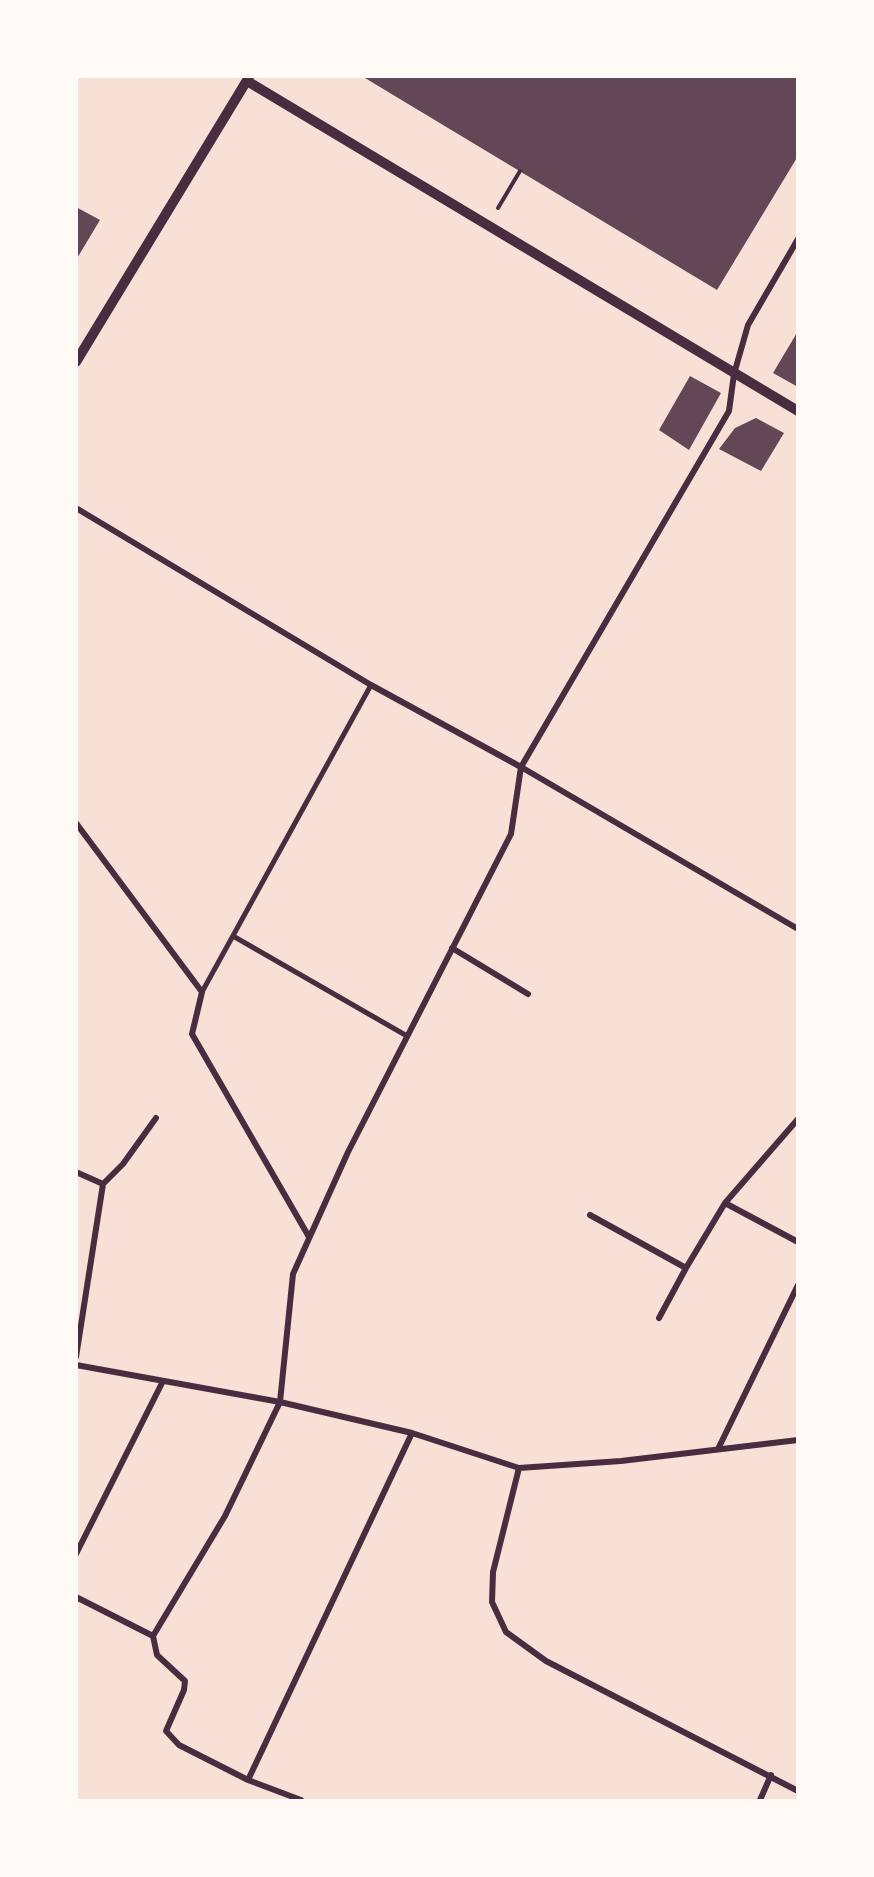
<!DOCTYPE html>
<html>
<head>
<meta charset="utf-8">
<style>
	body { margin:0 }
	#map { position:relative; width:874px; height:1877px; overflow:hidden; background:#f7e1d7; font-family:Jost,sans-serif }
	canvas { display:block }
	.frame { position:absolute; inset:0; border:78px solid #fffaf5; pointer-events:none }
</style>
</head>
<body>
<div id="map">
<canvas width="874" height="1877"></canvas>
<div class="frame"></div>
</div>
<script>
const context = document.querySelector('canvas').getContext('2d');
context.lineJoin = 'round';
function fillPath(path, color) { context.fillStyle = color; context.fill(path, 'evenodd'); }
const shape = rows => new Path2D(rows.map(r => 'M' + r).join(''));
function stroke(path, color, width, dash) { context.strokeStyle = color; context.lineWidth = width; context.lineCap = dash ? 'butt' : 'round'; context.setLineDash(dash || []); context.stroke(path); }
fillPath(shape([
	[366,76,798,76,798,156,717,290,365,78],
	[76,207,100,220,76,260],
	[798,331,798,387,773,373],
	[690,376,721,393,689,450,659,430],
	[756,418,784,433,761,471,719,449,735,428]
]), '#644757');
stroke(shape([
	[498,208,520,171]
]), '#4a2c40', 4);
stroke(shape([
	[233,936,407,1036],
	[202,992,371,685]
]), '#4a2c40', 5);
stroke(shape([
	[76,508,371,685,521,767,798,929],
	[76,823,202,992,192,1034,309,1237],
	[452,948,528,994],
	[76,1172,103,1184],
	[103,1184,123,1164,156,1118],
	[725,1203,798,1242],
	[590,1215,686,1268,725,1203,798,1119],
	[659,1318,686,1268],
	[76,1357,103,1184],
	[76,1365,280,1402,412,1433,519,1468,621,1461,798,1440],
	[718,1449,798,1285],
	[519,1468,493,1572,492,1602,506,1632,546,1661,798,1791],
	[76,1554,163,1381],
	[76,1597,153,1636,157,1655,185,1681,184,1690,166,1731,179,1745,248,1780,301,1800],
	[153,1636,225,1516,280,1402,293,1274,348,1152,511,834,521,767,729,411,734,374,748,325,798,239],
	[248,1780,412,1433],
	[760,1800,771,1775]
]), '#4a2c40', 6);
stroke(shape([
	[247,81,798,411],
	[76,362,249,77]
]), '#4a2c40', 10);
</script>
</body>
</html>
